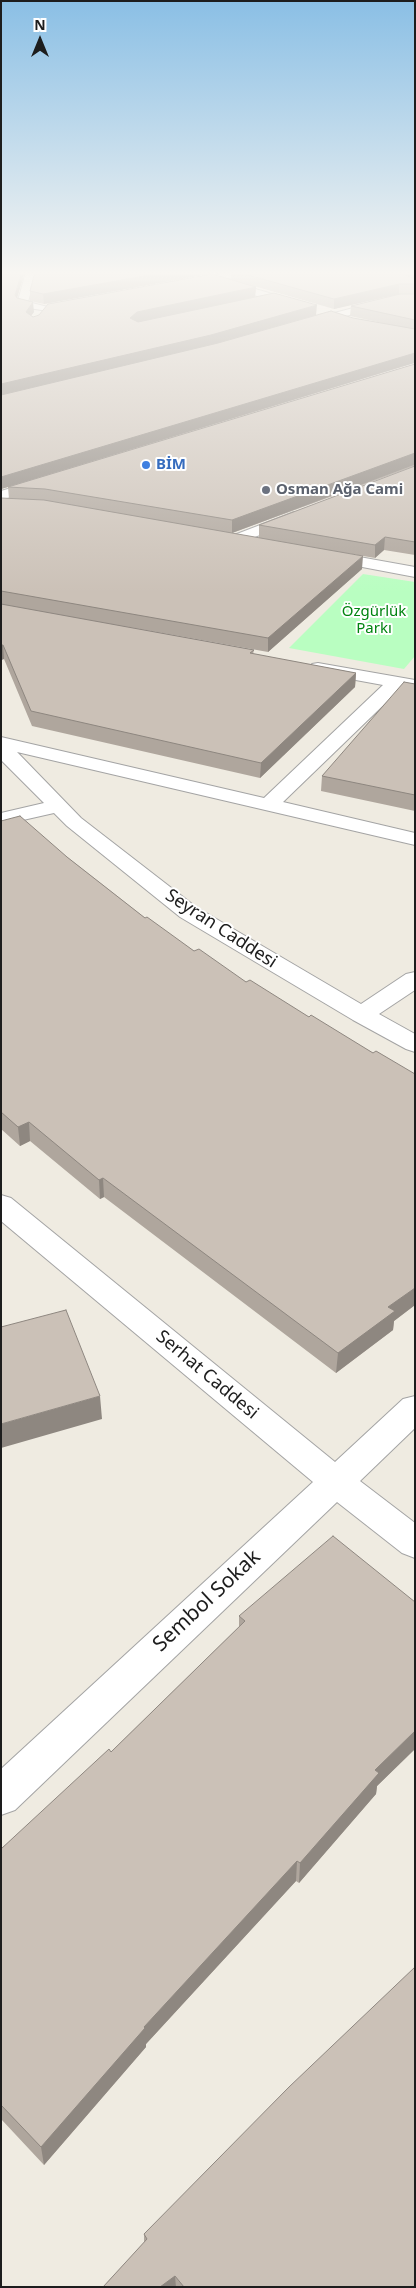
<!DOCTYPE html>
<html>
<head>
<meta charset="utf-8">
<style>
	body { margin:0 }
	#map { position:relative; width:416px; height:2288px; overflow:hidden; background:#efebe1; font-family:"Noto Sans",sans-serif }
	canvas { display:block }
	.frame { position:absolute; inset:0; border:2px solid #1d1d1d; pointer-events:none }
	.north { position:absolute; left:15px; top:15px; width:50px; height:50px; -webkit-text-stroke:4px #fff; paint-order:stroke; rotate:0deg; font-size:14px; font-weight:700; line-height:20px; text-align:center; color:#1d1d1d }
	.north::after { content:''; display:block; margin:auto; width:18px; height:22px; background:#1d1d1d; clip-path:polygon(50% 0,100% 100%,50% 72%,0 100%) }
</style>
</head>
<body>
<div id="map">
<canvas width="416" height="2288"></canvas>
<div class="frame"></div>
<div class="north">N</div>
</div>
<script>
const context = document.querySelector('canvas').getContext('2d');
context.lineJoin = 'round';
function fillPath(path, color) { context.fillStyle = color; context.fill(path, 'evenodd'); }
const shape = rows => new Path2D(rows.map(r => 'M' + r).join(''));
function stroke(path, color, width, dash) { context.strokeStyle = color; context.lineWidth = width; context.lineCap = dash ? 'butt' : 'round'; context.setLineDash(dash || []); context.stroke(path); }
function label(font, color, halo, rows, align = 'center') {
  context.font = font + ' "Noto Sans",sans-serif'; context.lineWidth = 4; context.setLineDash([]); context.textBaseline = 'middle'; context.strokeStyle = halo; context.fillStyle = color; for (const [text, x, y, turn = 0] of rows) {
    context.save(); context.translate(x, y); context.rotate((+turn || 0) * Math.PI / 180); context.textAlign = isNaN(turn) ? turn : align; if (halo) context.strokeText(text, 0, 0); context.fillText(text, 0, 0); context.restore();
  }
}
fillPath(shape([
	[363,574,415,582,415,656,404,669,289,648]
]), '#b9fec1');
const minor = shape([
	[26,272,36,272,28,302,48,307,48,311,22,307,17,304,26,272],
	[232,272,255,272,224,280,304,303,305,305,304,307,296,307,215,284,214,282,187,287,182,284,187,281,232,272],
	[399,296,415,296,415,302,399,302,304,327,298,324,300,322,399,296],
	[45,478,52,482,50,485,1,500,1,491,45,478],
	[294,512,299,514,302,517,299,520,239,543,229,543,226,540,229,537,294,512],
	[326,551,415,567,415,577,320,559,318,556,320,553,326,551],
	[318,663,415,680,415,691,400,689,283,802,415,833,415,845,17,752,81,818,196,907,361,1004,406,974,415,972,415,990,379,1014,415,1034,415,1052,406,1049,353,1020,180,917,67,826,54,813,1,825,1,813,44,803,1,760,1,737,264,798,383,685,312,672,309,668,312,664,318,663],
	[1,1195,11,1198,335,1462,403,1399,415,1396,415,1428,360,1481,415,1523,415,1558,402,1553,337,1502,15,1810,1,1815,1,1769,313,1482,1,1221,1,1195]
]);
stroke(minor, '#a4a4a4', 2);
fillPath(minor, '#fff');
fillPath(shape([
	[1,272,17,298,34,312,31,316,33,317,231,280,231,272,415,272,415,363,61,471,415,364,415,466,232,533,259,538,259,525,415,466,415,555,384,550,375,558,346,553,362,569,268,652,107,623,254,650,253,654,356,673,355,687,260,778,32,726,4,659,1,660,1,498,9,499,8,487,1,489],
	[247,284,334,309,399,294,351,306,350,316,382,323,353,318,316,315,255,297,256,287],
	[35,272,219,272,44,304,30,301,30,291],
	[415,684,415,811,321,791,322,776],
	[1,821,67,857,145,918,194,951,246,982,373,1053,415,1074,415,1305,394,1321,393,1330,336,1373,104,1197,100,1199,30,1141,20,1146,1,1129],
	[415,1602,415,1749,377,1786,376,1794,299,1883,296,1881,146,2044,146,2047,44,2165,1,2119,1,1849,111,1752,239,1627,239,1616],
	[144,2234,415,2287,103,2287,144,2243]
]), '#afa69d');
fillPath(shape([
	[22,272,25,272,15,305,15,295],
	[167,272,219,272,44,304,43,294],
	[399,284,399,294,334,309,334,299],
	[256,287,255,297,130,328,130,318,137,312],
	[33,302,34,312,26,322,26,312],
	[317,305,316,315,211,345,1,395,1,384],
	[415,353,414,363,1,489,1,477],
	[415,453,414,465,232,533,232,520],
	[385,537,384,550,375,558,375,545],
	[363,556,362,569,268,652,268,638],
	[1,645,3,645,4,659,1,660],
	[356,673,355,687,260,778,261,763],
	[29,1122,30,1141,20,1146,18,1127],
	[103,1178,104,1197,100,1199,99,1180],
	[415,1288,415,1305,394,1321,393,1330,336,1373,338,1353,388,1307],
	[100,1396,102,1419,1,1448,1,1424],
	[415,1731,415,1749,377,1786,376,1794,299,1883,300,1863,375,1770],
	[297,1861,296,1881,146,2044,146,2047,44,2165,41,2147,144,2027],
	[175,2276,176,2287,160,2287]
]), '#8e8780');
const building = shape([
	[1,272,22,272,15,295,17,298,33,302,26,312,33,317,39,315,48,304,212,274,256,287,137,312,130,318,138,322,274,293,317,305,211,335,1,384,1,272],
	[35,272,167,272,43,294,30,291,35,272],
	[237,272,398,272,415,279,415,284,399,284,334,299,237,272],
	[400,294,415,294,415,320,351,306,400,294],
	[331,311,353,318,415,329,415,353,1,477,1,395,218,343,331,311],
	[415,364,415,453,232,520,45,489,8,487,415,364],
	[415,466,415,542,385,537,375,545,259,525,415,466],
	[1,498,44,500,363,556,268,638,1,591,1,498],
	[1,604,254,650,250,653,356,673,261,763,31,711,3,645,1,645,1,604],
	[404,682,415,684,415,795,322,776,404,682],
	[20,816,67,857,145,918,147,917,194,951,199,949,246,982,250,980,309,1017,311,1015,373,1053,376,1051,415,1074,415,1288,388,1307,395,1311,338,1353,103,1178,99,1180,29,1122,18,1127,1,1112,1,821,20,816],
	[66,1310,100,1396,1,1424,1,1327,66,1310],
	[333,1536,415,1602,415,1731,375,1770,379,1773,300,1863,297,1861,144,2027,145,2028,41,2147,1,2105,1,1849,109,1749,111,1752,245,1621,239,1616,333,1536],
	[415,1967,415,2287,184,2287,175,2276,160,2287,103,2287,147,2239,144,2234,289,2087,415,1967]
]);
fillPath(building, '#cbc1b7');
stroke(building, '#8e8780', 1);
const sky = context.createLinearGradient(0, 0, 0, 593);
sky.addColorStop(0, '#8abfe5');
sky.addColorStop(0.46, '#f8f6f2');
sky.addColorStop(1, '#f8f6f200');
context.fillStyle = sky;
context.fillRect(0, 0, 416, 593);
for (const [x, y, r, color] of [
	[146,465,5,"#3f7fe0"],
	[266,490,5,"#6b7280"]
]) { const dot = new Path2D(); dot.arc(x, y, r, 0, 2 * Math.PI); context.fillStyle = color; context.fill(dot); stroke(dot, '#fff', 2); }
label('bold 15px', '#366cbe', '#fff', [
	["BİM",156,465]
], 'left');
label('bold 15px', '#5b616d', '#fff', [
	["Osman Ağa Cami",276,490]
], 'left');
label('15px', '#018410', '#fff', [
	["Özgürlük",374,612],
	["Parkı",374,629]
]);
label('18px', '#1d1d1d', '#fff', [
	["Seyran Caddesi",221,929,33],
	["Serhat Caddesi",207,1375,40]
]);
label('21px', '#1d1d1d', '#fff', [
	["Sembol Sokak",207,1601,-43]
]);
</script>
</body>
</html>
